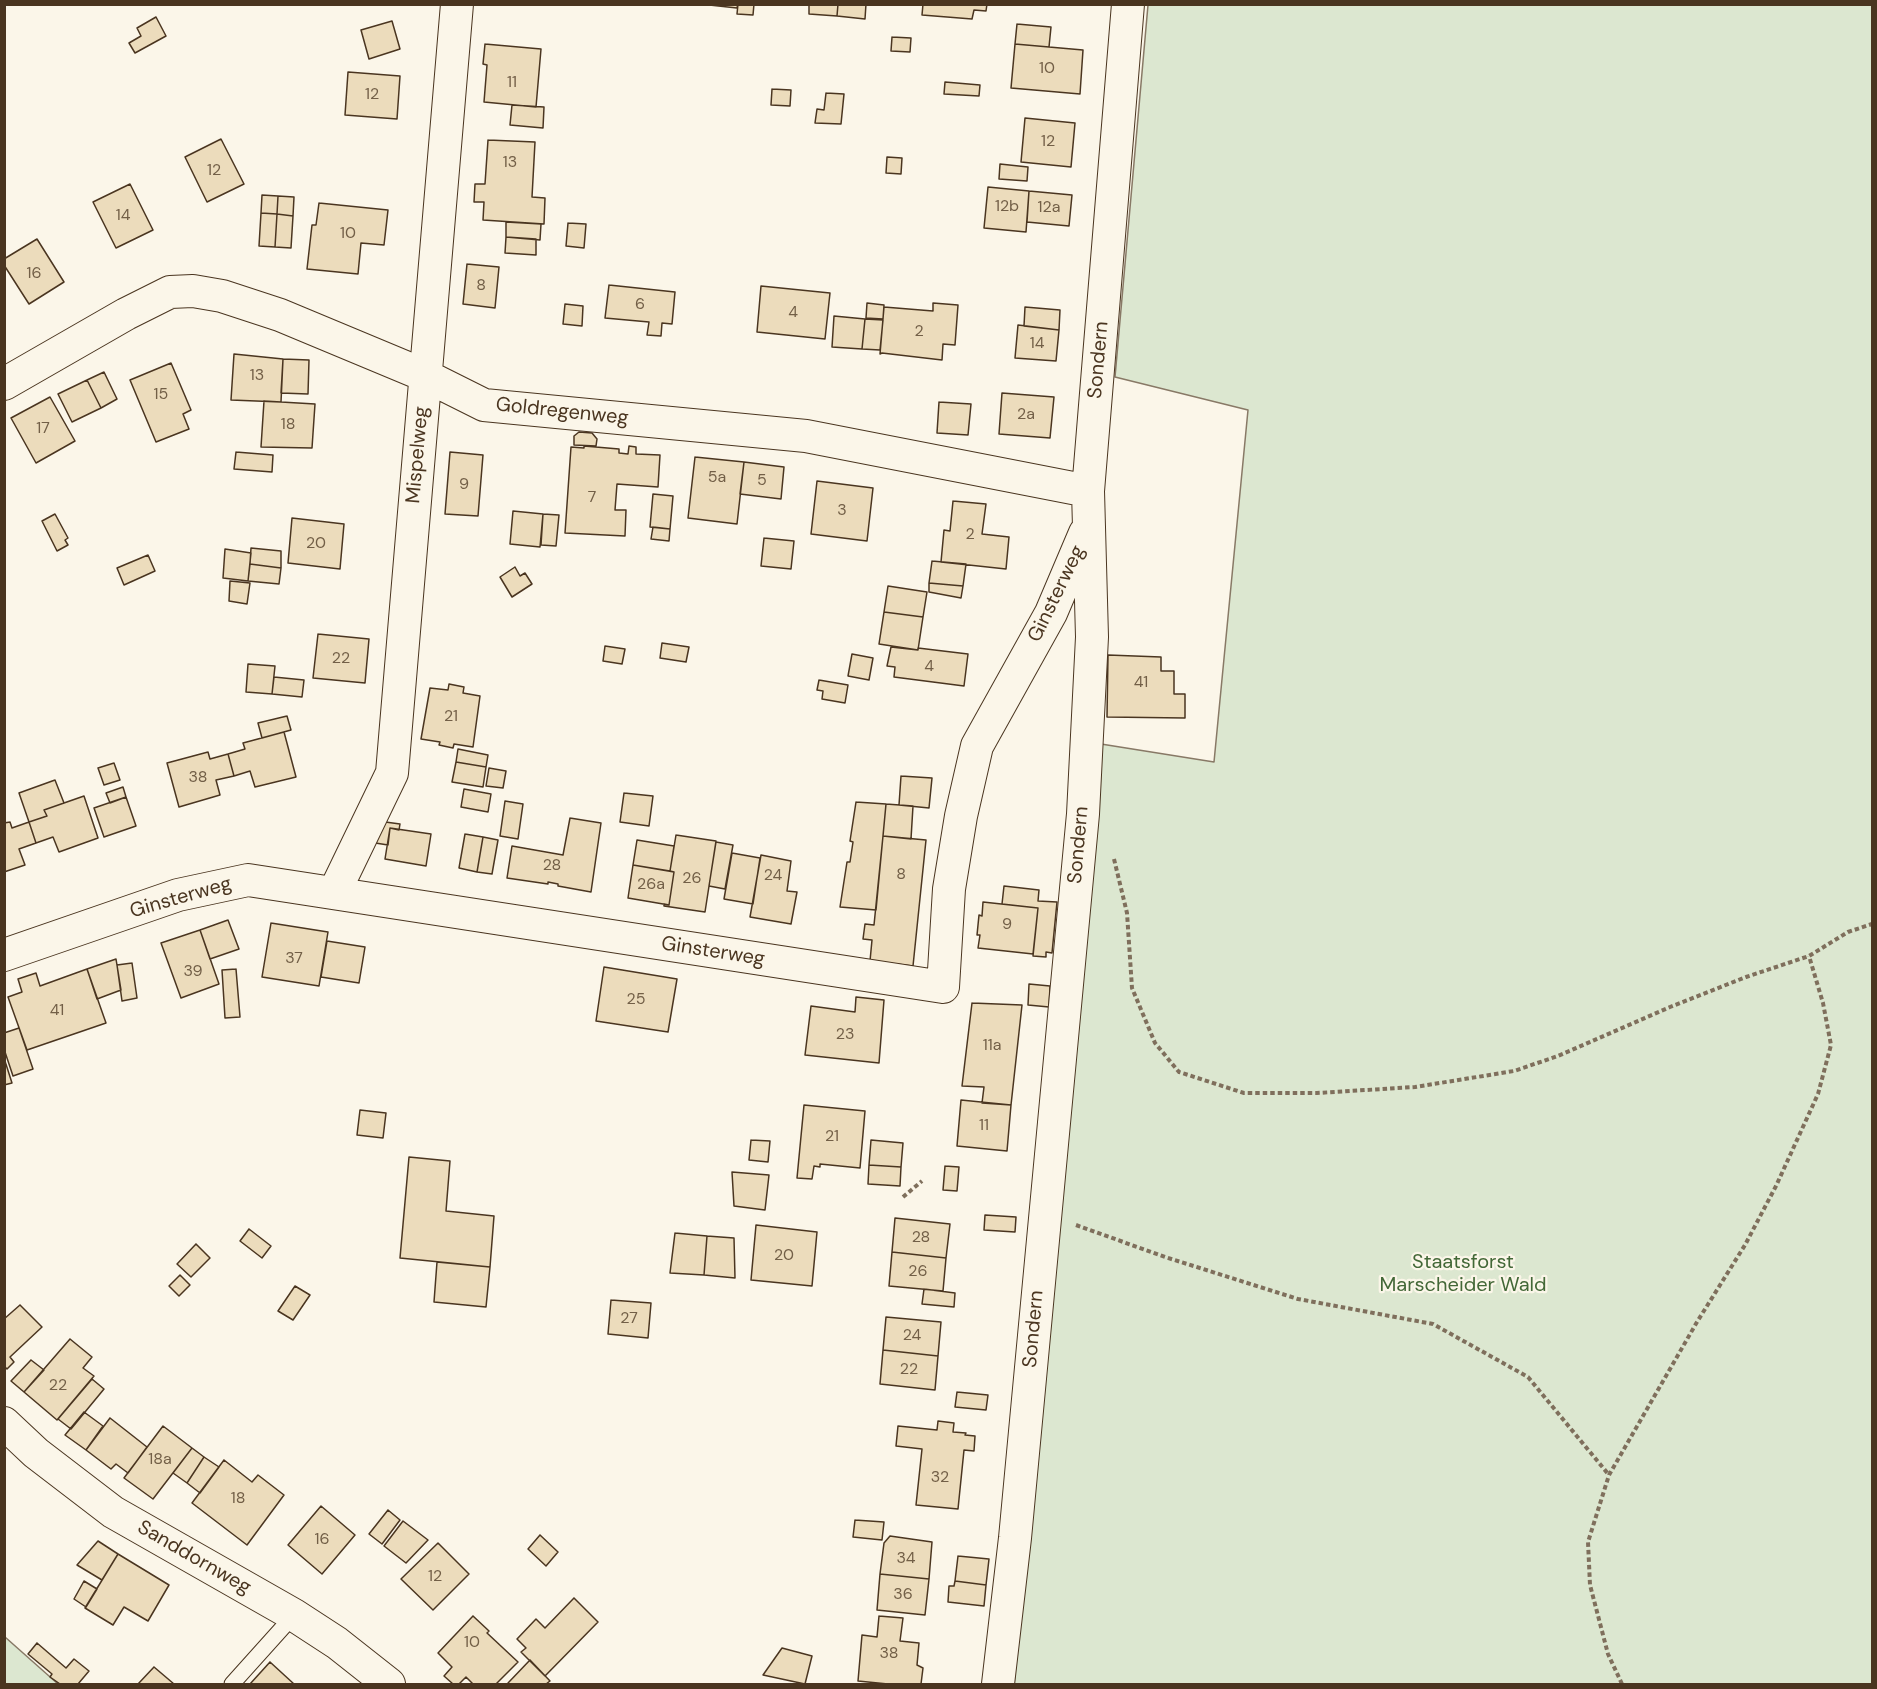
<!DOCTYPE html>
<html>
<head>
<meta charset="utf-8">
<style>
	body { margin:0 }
	#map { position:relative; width:1877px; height:1689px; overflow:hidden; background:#fbf6e9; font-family:"DM Sans",sans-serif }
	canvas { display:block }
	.frame { position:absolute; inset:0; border:6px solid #4a3520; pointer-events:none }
</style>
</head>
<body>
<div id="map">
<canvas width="1877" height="1689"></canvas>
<div class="frame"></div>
</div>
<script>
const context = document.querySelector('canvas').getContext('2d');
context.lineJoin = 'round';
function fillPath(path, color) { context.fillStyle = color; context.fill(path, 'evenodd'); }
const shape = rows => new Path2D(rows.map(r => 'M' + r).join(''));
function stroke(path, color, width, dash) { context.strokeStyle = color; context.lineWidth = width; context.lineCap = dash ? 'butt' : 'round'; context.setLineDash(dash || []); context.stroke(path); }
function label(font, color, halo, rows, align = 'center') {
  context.font = font + ' "DM Sans",sans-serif'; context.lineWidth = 4.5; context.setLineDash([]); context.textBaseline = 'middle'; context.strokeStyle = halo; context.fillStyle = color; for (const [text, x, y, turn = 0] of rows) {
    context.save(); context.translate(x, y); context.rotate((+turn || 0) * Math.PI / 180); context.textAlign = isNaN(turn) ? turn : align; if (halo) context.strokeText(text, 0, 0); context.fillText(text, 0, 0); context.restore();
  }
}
const green = shape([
	[1148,5,1872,5,1872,1684,1014,1684,1101,744,1214,762,1248,410,1115,377,1148,5],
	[4,1637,5,1637,58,1684,5,1684,4,1637]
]);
fillPath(green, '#dce7d0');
stroke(green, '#887966', 1.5);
const building = shape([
	[700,4,738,4,737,8,700,4],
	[738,4,754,4,753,15,737,14,738,4],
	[809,4,838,4,837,16,809,14,809,4],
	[838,4,866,4,865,19,837,16,838,4],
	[923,4,987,4,986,11,974,10,972,19,922,15,923,4],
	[156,17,166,36,135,53,129,43,141,36,137,28,156,17],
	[392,21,400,49,369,59,361,30,392,21],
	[1017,24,1051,27,1049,47,1015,44,1017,24],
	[892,37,911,38,910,52,891,51,892,37],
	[485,44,541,49,536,107,484,102,487,65,483,64,485,44],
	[1015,44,1083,50,1080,94,1011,88,1015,44],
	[348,72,400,76,397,119,345,115,348,72],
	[945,82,980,85,979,96,944,94,945,82],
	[772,89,791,90,790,106,771,105,772,89],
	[826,93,844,94,841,124,815,123,817,109,824,110,826,93],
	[512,105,544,107,543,128,510,125,512,105],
	[1025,118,1075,123,1071,167,1021,162,1025,118],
	[221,139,244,184,207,202,185,157,221,139],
	[488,140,535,142,532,197,545,198,544,224,483,220,484,202,474,202,475,184,485,184,488,140],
	[887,157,902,158,901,174,886,173,887,157],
	[1000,164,1028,167,1027,181,999,179,1000,164],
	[130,184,153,230,116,248,93,202,130,184],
	[988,187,1029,191,1026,232,984,228,988,187],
	[1029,191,1072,195,1069,226,1027,222,1029,191],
	[262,195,278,196,277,214,261,213,262,195],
	[278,196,294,197,293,216,277,214,278,196],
	[319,203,388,210,384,245,361,243,358,274,307,269,312,225,316,225,319,203],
	[261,213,277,214,275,247,259,246,261,213],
	[277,214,293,216,291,248,275,247,277,214],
	[506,222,541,224,540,240,506,237,506,222],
	[568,223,586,224,584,248,566,246,568,223],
	[506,237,536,239,536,255,505,253,506,237],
	[37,239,64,282,29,304,4,265,4,259,37,239],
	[467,264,499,267,495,308,463,304,467,264],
	[609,285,675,292,672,324,662,323,661,336,647,335,649,322,605,318,609,285],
	[761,286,830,293,825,339,757,332,761,286],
	[867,303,884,305,883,319,866,318,867,303],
	[933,303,958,305,955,345,943,344,942,360,882,353,880,354,884,307,933,311,933,303],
	[565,304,583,306,582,326,563,324,565,304],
	[1025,307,1060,310,1059,330,1024,326,1025,307],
	[834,316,865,319,862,349,832,347,834,316],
	[865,319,883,320,880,350,862,349,865,319],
	[1018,325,1059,330,1056,361,1015,358,1018,325],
	[234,354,283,359,281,402,231,400,234,354],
	[283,359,309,360,308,394,281,393,283,359],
	[171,363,191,410,183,414,189,429,156,442,130,380,171,363],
	[104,372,117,399,101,408,87,380,104,372],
	[87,380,101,408,72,422,58,394,87,380],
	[1002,393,1054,397,1050,438,999,434,1002,393],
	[50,397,75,441,36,463,11,418,50,397],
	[264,401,315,404,312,448,261,447,264,401],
	[939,402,971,404,968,435,937,433,939,402],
	[579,432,592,433,597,439,596,446,574,445,574,436,579,432],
	[584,446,619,449,619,453,628,454,629,446,636,447,636,454,660,455,658,487,617,484,615,510,626,510,625,536,565,533,571,447,584,448,584,446],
	[236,452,273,455,272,472,234,469,236,452],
	[450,452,483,455,478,516,445,514,450,452],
	[695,457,744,462,737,524,688,518,695,457],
	[744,462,784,467,781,499,740,494,744,462],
	[817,481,873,488,867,541,811,534,817,481],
	[653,494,673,496,670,529,650,527,653,494],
	[953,501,986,504,982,534,1009,537,1006,569,941,562,944,530,950,531,953,501],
	[513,511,543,514,540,547,510,544,513,511],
	[55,514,68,538,65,540,68,545,57,551,42,521,55,514],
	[543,514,559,515,556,546,541,545,543,514],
	[292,518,344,524,340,569,288,563,292,518],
	[653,527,670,529,669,541,651,539,653,527],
	[764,538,794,541,791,569,761,566,764,538],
	[251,548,281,551,281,568,250,564,251,548],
	[225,549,251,553,248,581,223,578,225,549],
	[148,555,155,571,124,585,117,568,148,555],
	[932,561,966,564,963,586,929,583,932,561],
	[250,564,281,568,279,584,248,581,250,564],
	[515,567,520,576,525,573,532,584,512,597,500,577,515,567],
	[230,581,250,583,247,604,229,601,230,581],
	[929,583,963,586,961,598,929,592,929,583],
	[888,586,927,592,923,617,884,612,888,586],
	[884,612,923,617,918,650,879,644,884,612],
	[318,634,369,639,365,683,313,678,318,634],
	[662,643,689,647,686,662,660,658,662,643],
	[605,646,625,649,622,664,603,661,605,646],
	[891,647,918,650,918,648,968,654,964,686,894,677,895,667,887,666,891,647],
	[852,654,873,658,869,680,848,676,852,654],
	[1108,655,1161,657,1161,671,1174,671,1174,694,1185,694,1185,718,1107,717,1108,655],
	[248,664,275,666,272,694,246,692,248,664],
	[274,677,304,680,302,697,272,694,274,677],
	[819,680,848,685,845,703,822,699,823,691,817,690,819,680],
	[449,684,464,687,463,693,480,696,473,747,454,744,453,748,439,745,440,742,421,739,430,688,448,690,449,684],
	[287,716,291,730,262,738,258,723,287,716],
	[284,732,296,777,255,787,250,771,234,776,228,754,245,749,243,743,284,732],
	[458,749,488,755,486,767,456,762,458,749],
	[208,752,210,759,228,754,234,776,216,780,220,795,179,807,167,763,208,752],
	[456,762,486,767,483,787,452,782,456,762],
	[114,763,120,780,104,785,98,768,114,763],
	[489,768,506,771,503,788,486,786,489,768],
	[901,776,932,778,929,808,899,805,901,776],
	[55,780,64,803,44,810,47,816,29,822,19,793,55,780],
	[123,787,126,797,110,803,106,793,123,787],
	[464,789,491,794,488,812,461,807,464,789],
	[624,793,653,796,649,826,620,822,624,793],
	[84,796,98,838,59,852,53,837,36,843,29,822,47,816,44,810,84,796],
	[126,797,136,826,104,837,94,808,126,797],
	[505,801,523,804,518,839,500,836,505,801],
	[856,802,886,804,876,910,840,907,847,862,850,862,853,842,850,841,856,802],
	[886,804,913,806,911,839,883,836,886,804],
	[570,818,601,823,591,892,558,886,558,884,548,882,548,884,507,878,512,846,563,855,570,818],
	[378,821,400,824,399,830,390,828,388,845,369,842,378,821],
	[10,822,12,828,29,822,36,843,19,849,25,865,4,872,4,823,10,822],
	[390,828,431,834,426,866,385,859,390,828],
	[465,834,483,837,477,872,459,868,465,834],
	[676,835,716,841,705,912,664,906,664,904,669,905,674,872,670,871,676,835],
	[883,836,926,840,913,966,870,961,872,940,863,939,865,924,874,925,883,836],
	[483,837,498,840,492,874,477,872,483,837],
	[637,840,674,846,670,871,633,865,637,840],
	[716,842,733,845,725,889,709,886,716,842],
	[732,853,760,858,753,904,724,899,732,853],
	[761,855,791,861,787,891,797,892,791,924,750,917,761,855],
	[633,865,674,872,669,905,628,898,633,865],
	[1004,886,1039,890,1038,901,1057,902,1052,953,1046,952,1046,957,1033,956,1038,908,1002,904,1004,886],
	[983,902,1038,908,1033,954,978,948,980,935,977,935,979,915,982,916,983,902],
	[228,920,239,949,210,959,200,930,228,920],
	[271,923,328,932,319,986,262,977,271,923],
	[200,930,219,984,181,998,161,943,200,930],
	[327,941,365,947,359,983,321,977,327,941],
	[116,959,121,990,97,999,87,969,116,959],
	[132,963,137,998,122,1001,117,965,132,963],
	[604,967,677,979,668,1032,596,1021,604,967],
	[87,969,106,1023,27,1050,8,997,22,992,18,979,36,973,40,986,87,969],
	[236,969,240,1017,225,1018,222,970,236,969],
	[1029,984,1050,986,1049,1007,1028,1005,1029,984],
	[856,997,884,1000,879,1063,805,1055,811,1006,855,1012,856,997],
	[972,1003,1022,1005,1011,1105,982,1103,984,1087,962,1086,972,1003],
	[19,1028,33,1069,13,1076,4,1049,4,1033,19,1028],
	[4,1058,12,1083,4,1085,4,1058],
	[961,1100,1011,1105,1007,1151,957,1146,961,1100],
	[804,1105,865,1111,860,1168,820,1164,820,1167,814,1166,812,1179,797,1178,804,1105],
	[360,1110,386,1113,383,1138,357,1135,360,1110],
	[751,1140,770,1141,768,1162,749,1160,751,1140],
	[871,1140,903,1143,901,1167,869,1165,871,1140],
	[409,1157,450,1161,446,1211,494,1216,490,1267,400,1258,409,1157],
	[869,1165,901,1167,900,1186,868,1184,869,1165],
	[945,1166,959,1167,957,1191,943,1190,945,1166],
	[732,1172,769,1175,765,1210,734,1206,732,1172],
	[985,1215,1016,1217,1015,1232,984,1230,985,1215],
	[895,1218,950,1224,946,1258,892,1252,895,1218],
	[756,1225,817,1232,812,1286,751,1280,756,1225],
	[249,1229,271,1246,262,1258,240,1241,249,1229],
	[675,1233,707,1236,704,1275,670,1273,675,1233],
	[707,1236,734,1238,735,1278,704,1275,707,1236],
	[196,1244,210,1258,191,1277,177,1264,196,1244],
	[892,1252,946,1258,943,1291,889,1286,892,1252],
	[437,1262,490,1267,486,1307,434,1302,437,1262],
	[180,1275,190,1285,179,1296,169,1286,180,1275],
	[295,1286,310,1295,293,1320,278,1311,295,1286],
	[924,1289,955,1293,954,1307,922,1304,924,1289],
	[611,1300,651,1303,648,1338,608,1334,611,1300],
	[20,1305,42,1327,10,1357,14,1362,7,1369,4,1366,4,1319,20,1305],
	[886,1317,941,1322,938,1356,883,1350,886,1317],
	[70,1339,92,1357,83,1368,94,1376,57,1420,24,1392,70,1339],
	[883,1350,938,1356,935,1390,880,1384,883,1350],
	[31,1360,44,1370,24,1392,11,1381,31,1360],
	[92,1379,104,1389,71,1429,58,1419,92,1379],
	[957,1392,988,1395,986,1410,955,1407,957,1392],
	[84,1412,103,1426,86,1450,65,1435,84,1412],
	[110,1418,147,1447,128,1473,116,1464,111,1469,86,1450,110,1418],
	[938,1421,954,1423,953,1432,966,1433,965,1435,975,1436,974,1451,964,1450,958,1509,916,1505,922,1449,896,1446,898,1426,937,1430,938,1421],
	[163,1426,192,1448,153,1499,124,1478,163,1426],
	[192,1448,204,1457,187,1483,173,1473,192,1448],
	[204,1457,219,1467,200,1493,187,1483,204,1457],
	[224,1460,252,1482,258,1475,284,1495,247,1545,192,1503,224,1460],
	[321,1506,355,1535,322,1574,288,1545,321,1506],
	[388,1510,400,1520,382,1544,369,1534,388,1510],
	[855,1520,884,1522,882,1540,853,1537,855,1520],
	[403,1521,428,1540,406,1563,384,1546,403,1521],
	[540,1535,558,1552,546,1566,528,1549,540,1535],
	[890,1536,932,1542,929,1579,880,1574,884,1543,890,1536],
	[98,1541,118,1554,102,1580,77,1565,98,1541],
	[438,1543,469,1574,433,1610,401,1579,438,1543],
	[118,1554,169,1585,148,1621,124,1607,113,1625,85,1608,118,1554],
	[958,1556,989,1559,986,1585,955,1581,958,1556],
	[880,1574,929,1579,925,1615,877,1610,880,1574],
	[84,1581,97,1589,86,1607,74,1599,84,1581],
	[955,1581,986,1585,984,1606,948,1602,949,1586,954,1586,955,1581],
	[574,1598,598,1622,545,1676,521,1652,526,1648,517,1639,536,1619,545,1628,574,1598],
	[473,1616,489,1631,487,1633,518,1662,496,1684,473,1684,466,1677,459,1684,453,1684,444,1676,452,1667,438,1653,473,1616],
	[879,1616,903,1618,900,1641,919,1643,917,1665,923,1668,921,1684,888,1684,858,1681,862,1635,877,1637,879,1616],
	[37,1643,66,1668,74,1659,89,1671,78,1684,60,1684,50,1677,52,1674,28,1654,37,1643],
	[782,1648,812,1656,805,1684,763,1675,782,1648],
	[530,1660,550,1681,546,1684,509,1684,508,1683,530,1660],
	[270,1662,294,1684,250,1684,270,1662],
	[154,1667,174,1684,138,1684,154,1667]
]);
fillPath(building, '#ecdcbc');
stroke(building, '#4a3520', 1.5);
const lane = shape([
	[232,1684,294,1615]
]);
const street = shape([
	[4,384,126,314,170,292,193,291,222,296,280,315,424,375,484,405,806,436,1088,491],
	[334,893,392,773,457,4],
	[4,955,178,895,248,880,943,987,949,889,961,816,977,746,1051,613,1085,533],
	[4,1423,36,1453,113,1512,294,1615,337,1643,389,1684],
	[998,1684,1015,1538,1083,814,1092,637,1088,491,1128,4]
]);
stroke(lane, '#4a3520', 17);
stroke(street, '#4a3520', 34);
stroke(shape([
	[1114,859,1127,913,1132,988,1155,1043,1179,1072,1244,1093,1317,1093,1415,1087,1514,1071,1558,1056,1670,1007,1746,977,1809,956,1848,932,1872,924],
	[903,1197,922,1181],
	[1076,1225,1165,1257,1298,1299,1433,1324,1528,1377,1609,1475],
	[1622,1684,1608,1654,1590,1585,1588,1542,1609,1475,1697,1322,1745,1245,1776,1186,1818,1094,1831,1045,1823,1003,1809,956]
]), '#7f6f5c', 4, [4.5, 3]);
stroke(lane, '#fbf6e9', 15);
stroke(street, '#fbf6e9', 32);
label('16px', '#725f47', null, [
	["10",1047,69],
	["11",512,83],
	["12",372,95],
	["12",1048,142],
	["13",510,163],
	["12",214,171],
	["12b",1007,207],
	["12a",1049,208],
	["14",123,216],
	["10",348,234],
	["16",34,274],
	["8",481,286],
	["6",640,305],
	["4",793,313],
	["2",919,332],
	["14",1037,344],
	["13",257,376],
	["15",161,395],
	["2a",1026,415],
	["18",288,425],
	["17",43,429],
	["5a",717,478],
	["5",762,481],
	["9",464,485],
	["7",592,498],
	["3",842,511],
	["2",970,535],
	["20",316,544],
	["22",341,659],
	["4",929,667],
	["41",1141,683],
	["21",451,717],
	["38",198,778],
	["28",552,866],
	["8",901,875],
	["24",773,876],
	["26",692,879],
	["26a",651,885],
	["9",1007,925],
	["37",294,959],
	["39",193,972],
	["25",636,1000],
	["41",57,1011],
	["23",845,1035],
	["11a",992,1046],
	["11",984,1126],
	["21",832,1137],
	["28",921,1238],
	["20",784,1256],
	["26",918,1272],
	["27",629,1319],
	["24",912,1336],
	["22",909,1370],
	["22",58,1386],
	["18a",160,1460],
	["32",940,1478],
	["18",238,1499],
	["16",322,1540],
	["34",906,1559],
	["12",435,1577],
	["36",903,1595],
	["10",472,1643],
	["38",889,1654]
]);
label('20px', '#4a3520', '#fbf6e9', [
	["Sondern",1099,360,-85],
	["Goldregenweg",562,412,6],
	["Mispelweg",418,455,-85],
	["Ginsterweg",1057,594,-64],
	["Sondern",1079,845,-85],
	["Ginsterweg",181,898,-16],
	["Ginsterweg",713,952,9],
	["Sondern",1034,1329,-85],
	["Sanddornweg",194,1558,30]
]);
label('20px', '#436837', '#fbf6e9', [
	["Staatsforst",1463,1263],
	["Marscheider Wald",1463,1286]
]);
</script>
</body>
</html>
